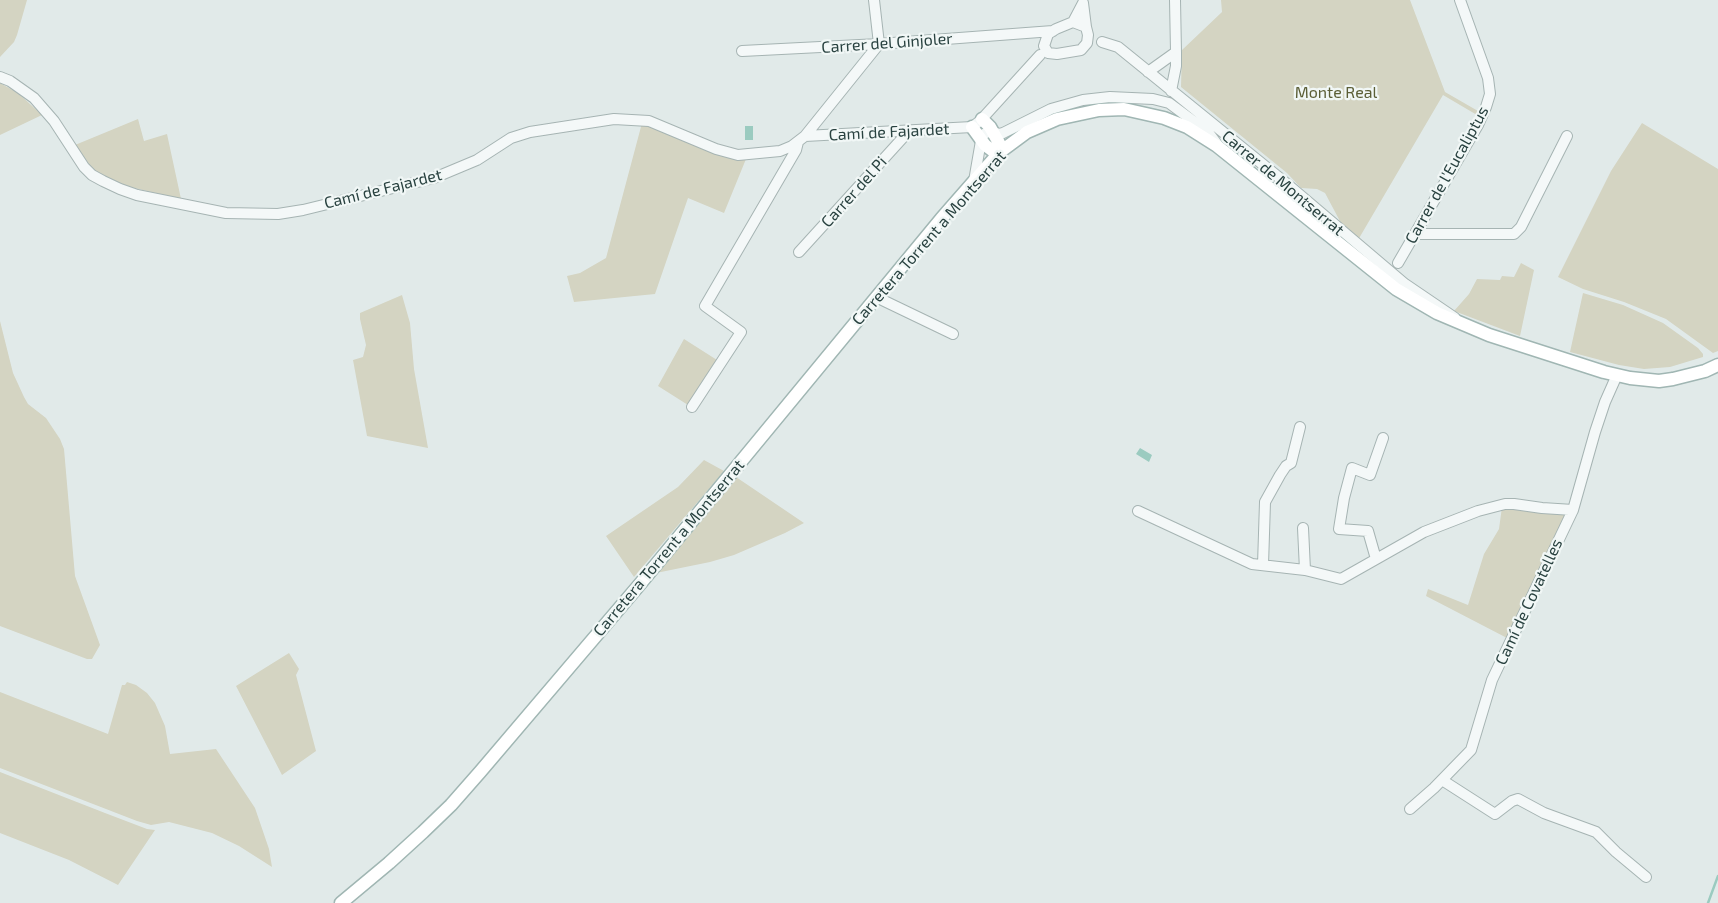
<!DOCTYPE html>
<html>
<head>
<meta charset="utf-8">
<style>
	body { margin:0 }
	canvas { display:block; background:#e1eae9 }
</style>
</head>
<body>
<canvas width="1718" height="903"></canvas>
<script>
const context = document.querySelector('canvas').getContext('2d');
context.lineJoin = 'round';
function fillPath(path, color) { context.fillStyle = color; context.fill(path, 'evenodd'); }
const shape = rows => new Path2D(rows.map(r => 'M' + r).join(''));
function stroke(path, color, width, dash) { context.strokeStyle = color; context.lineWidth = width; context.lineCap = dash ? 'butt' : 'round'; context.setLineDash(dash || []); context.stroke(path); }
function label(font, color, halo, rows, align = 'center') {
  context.font = font + ' "Exo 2",sans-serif'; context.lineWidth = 4.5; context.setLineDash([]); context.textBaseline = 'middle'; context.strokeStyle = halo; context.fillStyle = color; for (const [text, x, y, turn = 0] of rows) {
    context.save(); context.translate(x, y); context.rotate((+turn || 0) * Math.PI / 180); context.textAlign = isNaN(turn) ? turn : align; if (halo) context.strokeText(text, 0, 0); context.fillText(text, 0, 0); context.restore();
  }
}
fillPath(shape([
	[0,0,27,0,17,35,14,42,0,57],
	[1221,0,1410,0,1445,92,1478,111,1477,115,1443,95,1358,240,1350,240,1325,193,1317,189,1301,188,1287,173,1181,87,1182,50,1222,12],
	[0,83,18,93,42,115,0,135],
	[138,119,144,141,167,134,181,199,113,183,94,171,75,145],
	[642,123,718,152,746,159,724,213,688,198,655,294,574,302,567,276,580,273,606,258],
	[1642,123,1718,169,1718,351,1713,353,1666,319,1624,302,1583,289,1558,277,1611,171],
	[1521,263,1534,270,1520,336,1454,311,1469,294,1477,279,1500,280,1502,276,1514,277],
	[1583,293,1623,305,1663,323,1698,348,1703,354,1703,357,1670,367,1644,369,1619,365,1570,352],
	[402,295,410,323,414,369,428,448,367,436,353,360,363,357,366,345,360,319,360,313],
	[0,321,13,373,24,397,28,404,46,418,60,439,64,449,75,576,100,645,92,659,87,659,0,626],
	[684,339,717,360,688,405,658,386],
	[704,460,724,471,634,577,606,536,678,487],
	[736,477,804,523,785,533,734,555,710,562,656,573],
	[1502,507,1569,514,1507,638,1426,596,1428,589,1468,605,1484,554,1499,529],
	[289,653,299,669,296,675,316,751,282,775,236,686],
	[127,682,136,685,147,693,155,703,165,726,170,754,216,749,255,808,269,849,272,867,239,846,212,833,169,822,151,825,137,821,0,768,0,692,108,734,122,685,125,685],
	[0,772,105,813,147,829,155,830,118,885,69,860,0,833]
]), '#d4d4c2');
fillPath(shape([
	[745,126,753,126,753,140,745,140],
	[1140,448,1152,455,1149,462,1136,454]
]), '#9bcbc0');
stroke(shape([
	[1708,903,1718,876]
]), '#9bcbc0', 2.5);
const minor = shape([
	[1175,0,1176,52],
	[1073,22,1086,27,1088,35,1087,43,1081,50,1057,54,1048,53,1044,46,1048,34,1056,29,1073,22],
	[1073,22,1083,3,1086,27],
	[1102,42,1118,47,1287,184,1405,284,1455,318],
	[742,51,879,44,1053,31],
	[1148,72,1176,52,1176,66,1171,91],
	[0,77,10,81,34,98,54,121,84,167,92,175,103,181,120,189,137,195,226,213,278,214,303,210,434,178,477,160,511,138,530,132,614,119,649,121,716,149,738,155,780,151,792,146,805,136,972,127,980,121,1040,55],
	[805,136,879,44,874,0],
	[974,181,982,135,988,132,1001,134,1051,109,1083,100,1110,97,1153,99,1169,103,1208,132,1217,144],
	[1415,234,1514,234,1521,227,1567,136],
	[799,252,909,131],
	[1398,263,1478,125,1486,107,1490,94,1488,78,1460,0],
	[876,297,953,334],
	[692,407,741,332,705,306,796,150,798,142],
	[1138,511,1252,564,1305,570,1341,579,1424,532,1478,511,1505,504,1514,504,1542,508,1573,510],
	[1303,528,1305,570],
	[1376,559,1368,531,1339,529,1344,498,1352,468,1370,475,1383,438],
	[1263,565,1265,502,1280,475,1286,466,1291,463,1300,427],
	[1442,780,1495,814,1512,801,1518,799,1544,813,1596,832,1616,852,1646,877],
	[1410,809,1434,788,1471,750,1492,680,1573,510,1595,432,1605,402,1617,375]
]);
const major = shape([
	[982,119,990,127,999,143,1000,152],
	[972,127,985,145,993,151,1000,152],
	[341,903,389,863,423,832,451,805,480,772,640,584,941,219,983,171,1000,152,1027,132,1057,119,1099,110,1124,109,1164,118,1187,127,1217,146,1396,289,1437,313,1489,335,1604,372,1630,378,1659,381,1673,379,1705,371,1718,365]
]);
stroke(minor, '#a6b4b3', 12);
stroke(major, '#a0b6b3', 15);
stroke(minor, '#f4f8f8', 10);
stroke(major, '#fff', 12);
label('16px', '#294240', '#f1f7f6', [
	["Carrer del Ginjoler",887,43,-4],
	["Camí de Fajardet",889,132,-3],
	["Carrer de l'Eucaliptus",1447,175,-61],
	["Carrer de Montserrat",1283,183,40],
	["Camí de Fajardet",383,189,-14],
	["Carrer del Pi",854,192,-48],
	["Carretera Torrent a Montserrat",929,238,-49],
	["Carretera Torrent a Montserrat",669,548,-50],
	["Camí de Covatelles",1529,602,-65]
]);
label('16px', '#5b5e36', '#f1f7f6', [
	["Monte Real",1336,93]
]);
</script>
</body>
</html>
